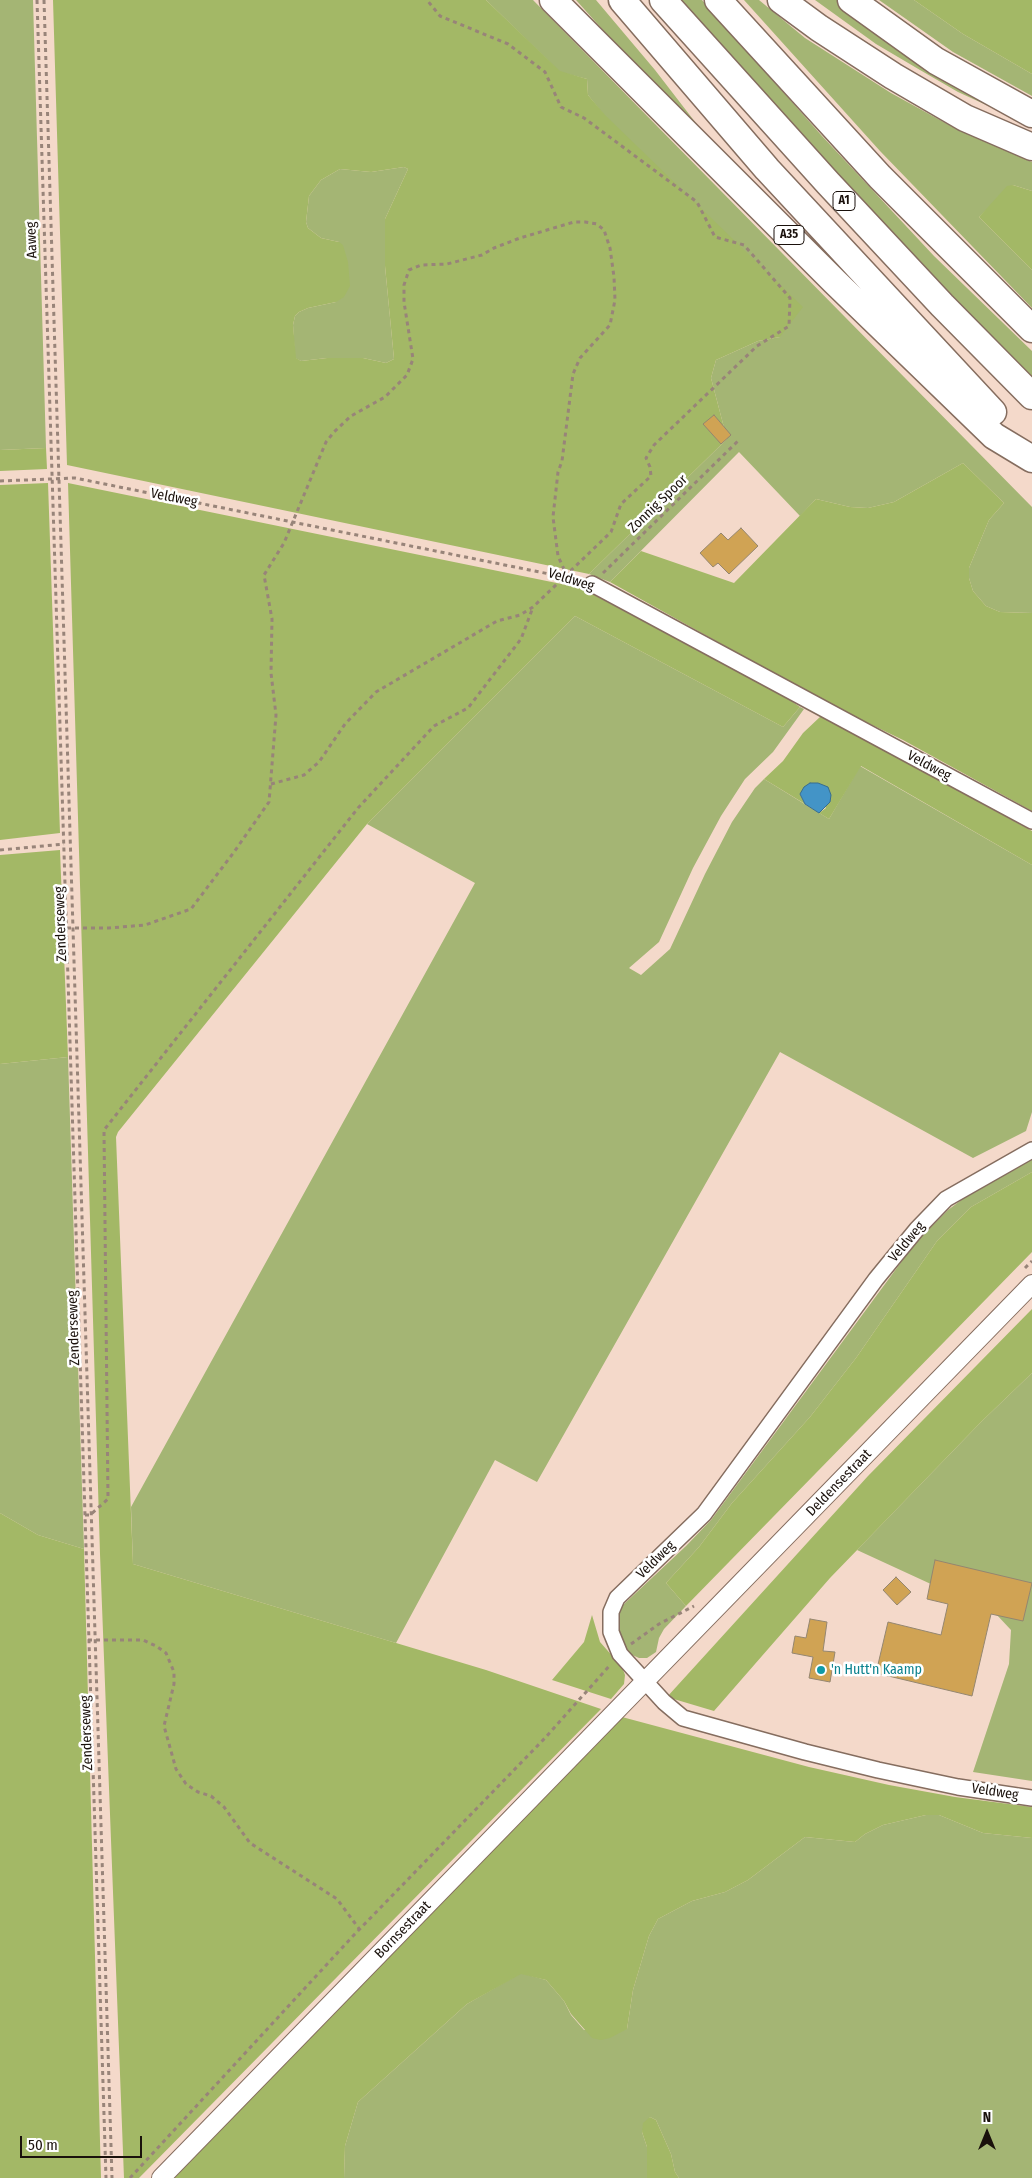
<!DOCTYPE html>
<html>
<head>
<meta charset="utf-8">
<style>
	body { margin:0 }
	#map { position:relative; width:1032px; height:2178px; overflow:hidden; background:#f4d9ca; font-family:"Fira Sans Condensed",sans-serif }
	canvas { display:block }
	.north { position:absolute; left:962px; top:2108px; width:50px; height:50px; -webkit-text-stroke:4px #fff; paint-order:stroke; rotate:0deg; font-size:14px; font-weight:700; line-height:20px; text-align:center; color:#1a110c }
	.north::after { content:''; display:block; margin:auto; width:18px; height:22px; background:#1a110c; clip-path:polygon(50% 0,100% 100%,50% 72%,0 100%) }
	.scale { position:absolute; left:20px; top:2136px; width:122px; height:22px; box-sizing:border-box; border:2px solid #1a110c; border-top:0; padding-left:6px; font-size:15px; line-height:18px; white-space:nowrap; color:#1a110c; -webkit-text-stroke:4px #fff; paint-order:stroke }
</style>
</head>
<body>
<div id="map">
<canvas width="1032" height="2178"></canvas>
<div class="north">N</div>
<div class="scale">50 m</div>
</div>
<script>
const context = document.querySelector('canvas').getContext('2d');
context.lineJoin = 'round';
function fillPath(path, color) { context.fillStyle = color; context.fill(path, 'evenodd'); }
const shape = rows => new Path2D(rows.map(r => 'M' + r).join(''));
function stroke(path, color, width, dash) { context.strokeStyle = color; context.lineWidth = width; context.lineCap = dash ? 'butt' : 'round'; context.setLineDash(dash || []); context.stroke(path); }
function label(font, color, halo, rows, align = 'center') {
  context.font = font + ' "Fira Sans Condensed",sans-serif'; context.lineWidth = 5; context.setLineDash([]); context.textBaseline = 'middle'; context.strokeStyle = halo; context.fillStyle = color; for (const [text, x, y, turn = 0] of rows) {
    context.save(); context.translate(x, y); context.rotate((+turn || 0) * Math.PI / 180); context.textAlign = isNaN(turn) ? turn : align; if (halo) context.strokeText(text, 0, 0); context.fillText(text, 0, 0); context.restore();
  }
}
fillPath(shape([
	[0,0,33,0,46,448,0,450],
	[486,0,533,0,1032,507,1032,613,1000,612,986,606,973,591,969,578,969,568,989,520,1004,503,963,463,894,502,868,508,850,507,816,499,800,516,739,452,610,582,589,574,727,439,711,378,716,360,758,341,780,337,588,95,587,79,560,72],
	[576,0,596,0,655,70,719,153,670,105],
	[677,0,702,0,822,136,934,256,1032,351,1032,384,988,340],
	[744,0,759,0,805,38,891,93,958,130,1032,162,1032,191,1013,185,979,217,1032,270,1032,308,880,151],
	[815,0,843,0,1032,126,958,92,920,70,876,44],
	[879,0,914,0,963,34,1032,74,1032,96,953,52],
	[404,167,408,169,385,219,385,266,394,359,386,363,363,358,327,358,301,361,295,358,293,325,295,316,299,312,308,308,336,302,339,242,321,238,308,228,306,222,309,196,321,180,340,169,371,172],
	[575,616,783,727,800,707,804,709,773,752,745,779,721,816,693,868,659,942,629,968,641,975,670,949,705,874,732,822,755,788,764,779,829,819,860,766,1032,865,1032,1112,1026,1131,973,1158,780,1052,537,1482,495,1460,396,1643,133,1564,131,1507,475,883,367,824],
	[68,1057,84,1549,38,1535,0,1513,0,1064],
	[1032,1158,1032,1172,971,1207,937,1241,856,1358,810,1417,732,1503,699,1547,666,1583,686,1606,664,1629,659,1638,656,1652,647,1658,639,1658,630,1654,623,1647,618,1632,616,1619,623,1605,686,1546,711,1520,916,1242,948,1210,964,1198],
	[1032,1373,1032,1781,973,1772,1009,1664,1011,1630,996,1614,857,1550,981,1422],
	[926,1815,939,1815,983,1833,1032,1838,1032,2178,679,2178,675,2172,671,2154,656,2120,650,2117,642,2132,647,2147,647,2178,344,2178,345,2146,358,2102,467,2004,521,1973,546,1980,564,2001,571,2015,584,2030,627,2029,633,1990,649,1936,658,1919,692,1901,725,1892,748,1880,805,1837,855,1842,865,1834,883,1825]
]), '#a4b574');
fillPath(shape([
	[53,0,486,0,560,71,587,79,588,95,605,115,803,307,780,337,758,341,716,360,711,378,727,439,589,574,67,465],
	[404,167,408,169,385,219,385,266,394,359,386,363,363,358,327,358,301,361,296,358,293,325,295,316,299,312,308,308,336,302,344,297,350,286,348,262,343,245,339,242,321,238,308,228,306,222,309,196,321,180,340,169,371,172],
	[914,0,1032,0,1032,74,963,34],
	[1013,185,1032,191,1032,270,979,217,1007,186],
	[46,448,47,469,0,471,0,450],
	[963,463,1004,503,989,520,969,568,969,578,973,591,986,606,1000,612,1032,613,1032,811,903,740,831,705,610,582,641,551,734,583,816,499,850,507,868,508,894,502],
	[48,483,60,833,0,840,0,485],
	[68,483,581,588,787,698,800,707,783,727,575,616,367,824,118,1132,116,1137,133,1564,486,1670,601,1709,139,2178,124,2178,100,1554],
	[821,716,1032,831,1032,865,861,766,829,819,819,813,826,808,810,783,800,794,805,804,764,779,783,761,803,733],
	[60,850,68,1057,0,1064,0,855],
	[1032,1172,1032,1252,686,1606,666,1583,699,1547,732,1503,810,1417,856,1358,937,1241,971,1207],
	[1032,1309,1032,1373,981,1422,830,1578,714,1711,667,1697,868,1476],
	[0,1513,38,1535,84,1549,101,2178,0,2178],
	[592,1615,600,1642,622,1667,625,1675,624,1684,611,1699,552,1680,584,1642],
	[622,1717,809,1767,889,1785,955,1797,1032,1807,1032,1838,983,1833,939,1815,926,1815,883,1825,865,1834,855,1842,805,1837,748,1880,725,1892,692,1901,658,1919,649,1936,633,1990,627,2029,610,2038,601,2040,592,2038,571,2014,564,2001,546,1980,521,1974,467,2004,358,2102,345,2146,344,2178,173,2178],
	[650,2117,656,2120,671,2154,675,2172,679,2178,647,2178,647,2147,642,2132,643,2123]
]), '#a3b866');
const water = shape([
	[810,783,818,783,828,787,831,795,830,802,819,813,805,804,800,794,804,787,810,783]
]);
fillPath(water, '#4394c7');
stroke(water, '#376d8f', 1);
const building = shape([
	[714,415,731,435,721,444,703,424,714,415],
	[741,528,758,546,729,574,718,563,713,567,700,553,721,533,728,540,741,528],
	[935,1560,1032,1583,1023,1621,991,1614,972,1696,876,1673,888,1622,941,1635,948,1604,927,1599,935,1560],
	[896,1577,911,1592,897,1605,883,1590,896,1577],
	[810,1619,827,1622,823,1651,835,1652,830,1682,809,1678,813,1657,792,1653,795,1636,806,1638,810,1619]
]);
fillPath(building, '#d0a354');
stroke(building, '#948670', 1);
const minor = shape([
	[592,584,1032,821],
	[1032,1150,946,1199,917,1229,876,1279,704,1514,617,1598,611,1612,611,1632,620,1654,664,1702,683,1718,805,1752,878,1770,958,1787,1032,1798]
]);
const tertiary = shape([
	[161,2178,1032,1284]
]);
const motorway = shape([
	[553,0,835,282,994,436,1032,459],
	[622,0,767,169,993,412],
	[663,0,828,183,942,305,1032,396],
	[718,0,880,177,1032,329],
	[781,0,819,28,893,76,965,118,1032,147],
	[851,0,936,61,1032,114]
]);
stroke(minor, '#856d5f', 18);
stroke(tertiary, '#856d5f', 20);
stroke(motorway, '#856d5f', 29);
stroke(shape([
	[37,0,106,2178],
	[44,0,112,2178],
	[0,481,75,478,579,580],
	[603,573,740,439],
	[271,784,304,775,319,762,345,724,376,692,497,621,520,615,533,607,611,532,621,504,651,476,650,467,646,458,654,445,757,346,789,326,790,298,744,245,715,237,697,202,584,118,561,107,545,72,508,44,440,16,427,0],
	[0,850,64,844],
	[67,928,109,928,145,925,191,909,234,852,269,802,276,715,271,673,272,619,264,575,284,543,326,442,334,432,351,416,385,397,407,375,413,359,404,302,404,285,409,270,421,265,447,264,482,255,494,248,520,238,574,222,585,222,597,224,604,230,610,248,614,277,615,300,610,325,580,358,573,374,562,461,558,472,553,517,558,556,567,576],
	[1025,1268,1032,1261],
	[85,1515,90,1515,108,1499,104,1130,358,808,434,726,468,708,521,639,533,607],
	[88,1640,143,1640,156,1646,166,1653,174,1672,174,1684,164,1726,176,1769,186,1784,198,1792,211,1796,224,1807,250,1843,337,1899,360,1930],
	[631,1644,659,1624,694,1606],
	[130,2178,353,1936,545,1738,611,1664]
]), '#988479', 3, [4, 4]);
stroke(minor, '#fff', 15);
stroke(tertiary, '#fff', 18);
stroke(motorway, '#fff', 26);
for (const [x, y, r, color] of [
	[821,1670,5,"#0f9aa8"]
]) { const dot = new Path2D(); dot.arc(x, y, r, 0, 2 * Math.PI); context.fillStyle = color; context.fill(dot); stroke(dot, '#fff', 2); }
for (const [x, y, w] of [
	[844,201,22],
	[789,235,30]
]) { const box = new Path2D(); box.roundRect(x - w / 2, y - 9.5, w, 19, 4); context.fillStyle = '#fff'; context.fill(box); stroke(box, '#1a110c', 1); }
label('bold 12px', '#1a110c', null, [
	["A1",844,201],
	["A35",789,235]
]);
label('14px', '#1a110c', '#fff', [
	["Aaweg",32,240,-92],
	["Veldweg",174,498,11],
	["Zonnig Spoor",658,504,-44],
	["Veldweg",571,580,17],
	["Veldweg",929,766,28],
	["Zenderseweg",61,924,-92],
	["Veldweg",907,1242,-50],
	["Zenderseweg",74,1328,-92],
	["Deldensestraat",839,1483,-46],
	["Veldweg",656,1560,-44],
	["Zenderseweg",87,1733,-92],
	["Veldweg",995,1792,9],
	["Bornsestraat",403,1930,-46]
]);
label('14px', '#0d838f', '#fff', [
	["'n Hutt'n Kaamp",831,1670]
], 'left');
</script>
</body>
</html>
